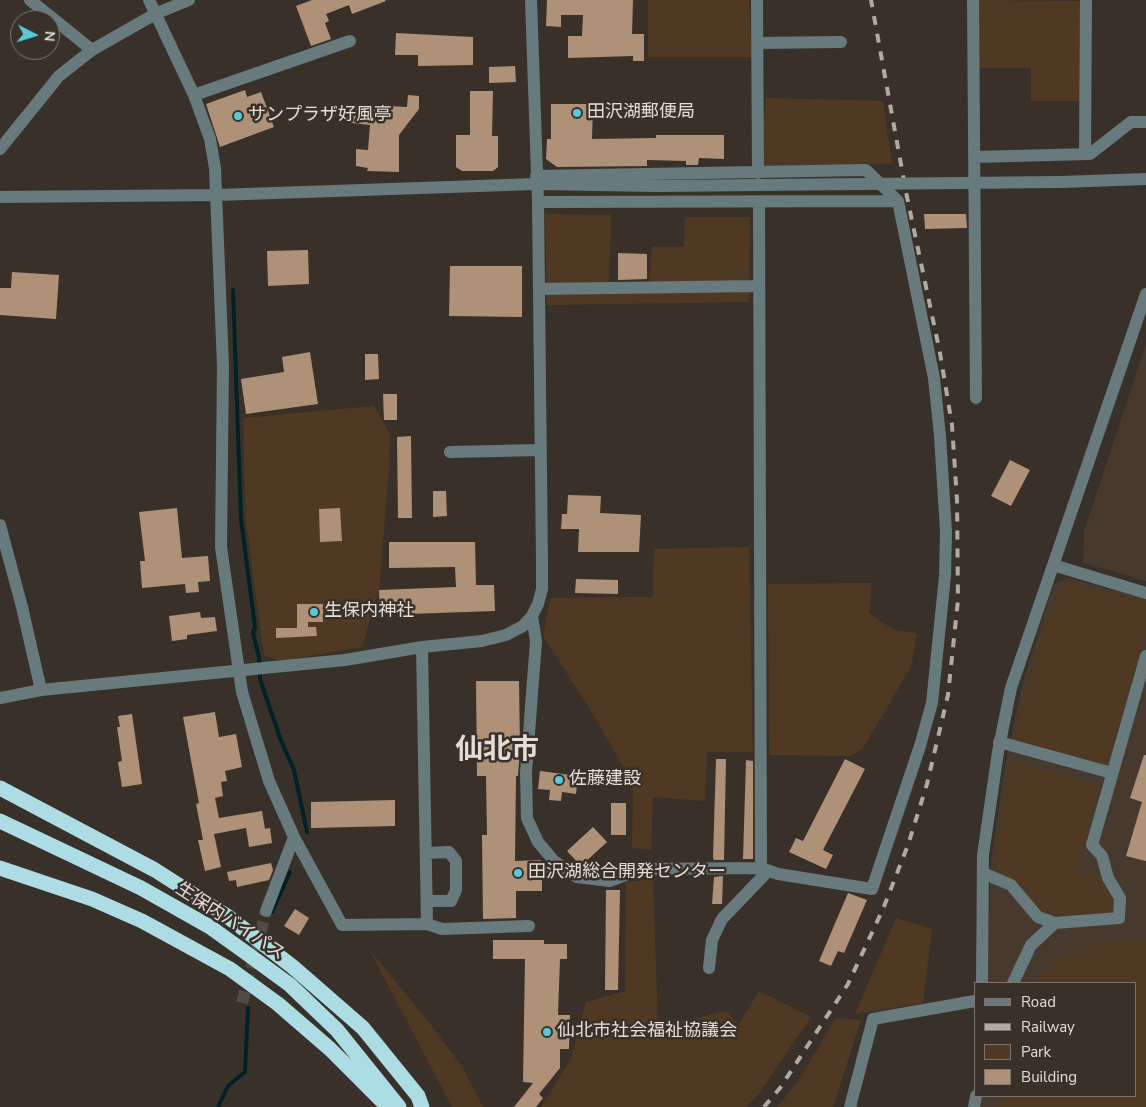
<!DOCTYPE html>
<html>
<head>
<meta charset="utf-8">
<style>
	body { margin:0 }
	#map { position:relative; width:1146px; height:1107px; overflow:hidden; background:#393129; font-family:"Nunito Sans",sans-serif }
	canvas { display:block }
	.legend { position:absolute; left:974px; top:982px; width:162px; height:115px; box-sizing:border-box; background:#393129; border:1px solid #7d766f; margin:0; padding:6px 9px; list-style:none; font-size:15px; color:#e3ddd8 }
	.legend li { display:flex; align-items:center; gap:10px; height:25px }
	.legend b { width:25px; border:1px solid #7d766f }
	.north { position:absolute; left:10px; top:10px; width:50px; height:50px; box-sizing:border-box; background:#393129; border:1px solid #7d766f; border-radius:50%; rotate:95deg; font-size:14px; font-weight:700; line-height:20px; text-align:center; color:#e3ddd8 }
	.north::after { content:''; display:block; margin:auto; width:18px; height:22px; background:#53cbdb; clip-path:polygon(50% 0,100% 100%,50% 72%,0 100%) }
</style>
</head>
<body>
<div id="map">
<canvas width="1146" height="1107"></canvas>
<ul class="legend">
<li><b style="height:6px;background:#677a7d"></b>Road</li>
<li><b style="height:6px;background:#b1aaa4"></b>Railway</li>
<li><b style="height:14px;background:#503923"></b>Park</li>
<li><b style="height:14px;background:#af9177"></b>Building</li>
</ul>
<div class="north">N</div>
</div>
<script>
const context = document.querySelector('canvas').getContext('2d');
context.lineJoin = 'round';
function fillPath(path, color) { context.fillStyle = color; context.fill(path, 'evenodd'); }
const shape = rows => new Path2D(rows.map(r => 'M' + r).join(''));
function stroke(path, color, width, dash) { context.strokeStyle = color; context.lineWidth = width; context.lineCap = dash ? 'butt' : 'round'; context.setLineDash(dash || []); context.stroke(path); }
function label(font, color, halo, rows, align = 'center') {
  context.font = font + ' "Nunito Sans","Noto Sans JP",sans-serif'; context.lineWidth = 5; context.setLineDash([]); context.textBaseline = 'middle'; context.strokeStyle = halo; context.fillStyle = color; for (const [text, x, y, turn = 0] of rows) {
    context.save(); context.translate(x, y); context.rotate((+turn || 0) * Math.PI / 180); context.textAlign = isNaN(turn) ? turn : align; if (halo) context.strokeText(text, 0, 0); context.fillText(text, 0, 0); context.restore();
  }
}
fillPath(shape([
	[1146,344,1146,581,1083,563,1084,531],
	[1069,578,1146,599,1146,1107,980,1107,982,1096,1135,1096,1135,983,987,983,991,861,1005,766,1023,681,1053,585]
]), '#47392d');
fillPath(shape([
	[648,0,749,0,752,57,648,57],
	[977,0,1081,1,1081,101,1031,101,1031,68,977,68],
	[766,98,883,101,892,163,758,173],
	[545,214,611,215,609,288,649,287,652,247,684,247,685,217,750,217,749,302,547,305],
	[374,406,390,434,389,468,379,590,362,647,281,661,264,655,246,521,243,418],
	[749,547,753,752,707,752,705,801,653,797,651,850,632,848,633,783,588,706,543,636,550,598,653,597,654,549],
	[1069,582,1146,602,1146,633,1107,765,1017,742,1020,711,1037,649,1057,595],
	[872,583,869,613,894,630,917,633,911,667,863,748,851,756,769,755,768,584],
	[1012,761,1100,786,1075,872,1097,875,1112,893,1115,912,1057,916,1043,912,1017,882,994,873,1005,786],
	[653,879,658,1026,727,1011,738,1026,759,991,811,1017,760,1092,747,1107,541,1107,571,1059,586,1002,625,991,626,882],
	[896,918,932,929,923,1003,855,1014],
	[1128,941,1146,942,1146,1107,999,1107,997,1096,1135,1096,1135,983,1031,983,1055,962,1077,950,1102,942],
	[369,949,431,1025,463,1068,483,1107,452,1107],
	[836,1018,861,1020,833,1107,777,1107,799,1080]
]), '#503923');
stroke(shape([
	[233,290,241,519,255,627,253,633,259,657,260,679,280,738,294,770,307,832],
	[272,912,290,872],
	[218,1107,228,1086,245,1072,248,1008]
]), '#002226', 4);
fillPath(shape([
	[312,0,385,0,386,1,352,14,349,5,326,14,329,21,325,23,331,39,311,46,296,6],
	[547,0,633,0,632,34,644,34,644,61,633,61,633,56,568,58,568,36,582,36,583,15,561,15,561,27,546,26],
	[396,33,473,37,473,65,418,66,418,55,395,55],
	[515,66,516,82,489,83,489,67],
	[245,90,247,97,261,92,274,127,220,147,206,104],
	[470,91,493,91,492,136,498,136,498,167,493,171,462,171,456,167,456,135,470,135],
	[408,95,419,96,419,109,399,135,399,172,367,171,368,168,356,166,356,149,368,150,370,125,351,123,351,104,407,107],
	[551,104,593,104,592,139,656,138,656,135,724,135,724,159,699,158,698,165,686,165,686,161,647,160,647,166,557,167,546,159,547,139,551,139],
	[924,214,966,214,967,228,925,229],
	[308,250,309,284,268,286,267,251],
	[618,253,647,254,647,279,618,280],
	[450,266,522,266,522,317,449,316],
	[12,272,59,275,56,319,0,315,0,288,11,288],
	[310,352,318,404,246,414,241,379,284,372,282,357],
	[365,354,378,354,379,379,365,380],
	[383,394,397,394,397,420,384,420],
	[411,436,412,518,398,518,397,437],
	[1010,460,1030,470,1011,506,991,496],
	[433,491,446,491,447,516,433,517],
	[568,495,601,496,600,513,641,515,639,552,578,552,579,529,561,529,562,514,567,514],
	[177,508,182,558,208,556,210,581,198,582,199,592,186,593,185,584,142,588,140,561,145,561,139,512],
	[340,508,342,541,320,542,319,509],
	[389,542,475,542,476,585,494,585,495,611,380,615,379,590,456,587,455,567,389,568],
	[576,579,618,580,618,594,575,593],
	[297,604,323,604,323,622,308,622,308,627,316,627,317,636,276,638,276,628,297,628],
	[200,612,201,618,215,617,217,631,187,635,187,639,172,641,169,616],
	[476,681,519,681,520,749,518,776,516,776,515,861,541,860,541,866,547,866,553,870,553,880,542,880,542,891,516,891,516,918,483,919,482,835,487,835,486,776,477,776],
	[215,712,219,737,236,734,242,767,225,771,227,781,221,782,223,796,215,798,219,818,262,811,265,829,270,828,272,843,249,847,246,828,214,834,221,867,205,871,198,840,203,840,196,804,199,803,183,717],
	[132,714,142,784,122,787,118,762,122,761,117,727,120,727,118,716],
	[1144,755,1146,755,1146,861,1126,856,1142,802,1130,798],
	[716,759,726,759,724,860,714,860,713,858],
	[845,759,865,769,823,850,833,855,826,869,789,852,796,838,803,841],
	[746,760,753,761,753,859,743,859],
	[540,771,578,776,576,794,562,792,561,801,549,800,550,790,538,789],
	[395,800,395,826,311,828,311,802],
	[611,803,626,803,626,835,611,835],
	[593,827,607,842,581,866,567,851],
	[271,863,273,870,269,880,237,887,236,880,229,881,227,872],
	[723,876,722,904,712,904,714,877],
	[606,890,620,890,618,990,605,990],
	[848,893,867,900,844,953,838,951,831,966,819,961],
	[295,909,309,918,299,935,284,926],
	[493,940,544,940,544,944,567,944,567,959,560,959,558,1015,570,1015,569,1049,560,1049,560,1068,539,1094,543,1098,536,1107,514,1107,533,1083,523,1082,525,959,493,959]
]), '#af9177');
stroke(shape([
	[242,1003,266,911]
]), '#524b43', 12, [12, 6]);
stroke(shape([
	[30,0,92,50],
	[149,0,194,95,210,139,215,168,223,366,221,547,242,692,269,781,294,837,342,925,427,924,422,647],
	[757,0,758,173],
	[973,0,976,398],
	[758,43,841,42],
	[194,95,350,41],
	[0,149,59,76,92,50,157,13,189,0],
	[1085,154,1086,1],
	[974,157,1090,154,1131,122,1146,122],
	[1060,182,1146,179],
	[0,197,217,195,536,184,657,186],
	[538,202,898,201],
	[759,203,761,868],
	[539,289,759,286],
	[450,452,541,450],
	[0,525,22,607,41,690],
	[1053,565,1146,593],
	[532,616,536,641,526,773,527,818,538,842,554,861,577,877,610,881,642,869,761,868,778,874,872,889,920,746,932,703,945,576,946,531,940,436,934,378,898,201,866,170,536,176],
	[0,698,41,690,345,660,422,647,482,641,506,635,523,626,532,616,538,604,542,589,542,562,538,202,531,0],
	[999,742,1112,773],
	[426,853,449,852,456,861,456,890,451,901,427,901],
	[983,873,1011,885,1038,917,1055,923,1119,918,1120,898,1108,878,1102,856,1092,845,1146,656],
	[266,911,294,837],
	[427,924,442,929,529,926],
	[709,968,712,940,722,919,768,871],
	[982,983,983,855,998,752,1011,688,1146,294],
	[1013,983,1031,945,1055,923],
	[850,1107,873,1019,975,1001],
	[974,1107,976,1096]
]), '#677a7d', 12);
stroke(shape([
	[0,788,155,870,227,916,293,967,363,1028,418,1096,422,1107],
	[0,821,141,888,210,927,249,955,290,985,337,1030,399,1107],
	[0,868,92,899,142,921,230,969,278,1004,330,1049,388,1107]
]), '#acdde5', 15);
stroke(shape([
	[764,1107,780,1088,848,984,883,909,908,845,927,784,948,695,958,600,957,500,952,425,940,353,907,197,871,0]
]), '#b1aaa4', 4, [9, 9]);
stroke(shape([
	[657,186,1060,182]
]), '#677a7d', 12);
for (const [x, y, r, color] of [
	[577,113,5,"#53cbdb"],
	[238,116,5,"#53cbdb"],
	[314,612,5,"#53cbdb"],
	[559,780,5,"#53cbdb"],
	[518,873,5,"#53cbdb"],
	[547,1032,5,"#53cbdb"]
]) { const dot = new Path2D(); dot.arc(x, y, r, 0, 2 * Math.PI); context.fillStyle = color; context.fill(dot); stroke(dot, '#393129', 2); }
label('18px', '#e3ddd8', '#393129', [
	["田沢湖郵便局",587,113],
	["サンプラザ好風亭",248,116],
	["生保内神社",324,612],
	["佐藤建設",569,780],
	["田沢湖総合開発センター",528,873],
	["仙北市社会福祉協議会",557,1032]
], 'left');
label('18px', '#e3ddd8', '#393129', [
	["生保内バイパス",230,922,33]
]);
label('bold 28px', '#e3ddd8', '#393129', [
	["仙北市",497,751]
]);
</script>
</body>
</html>
